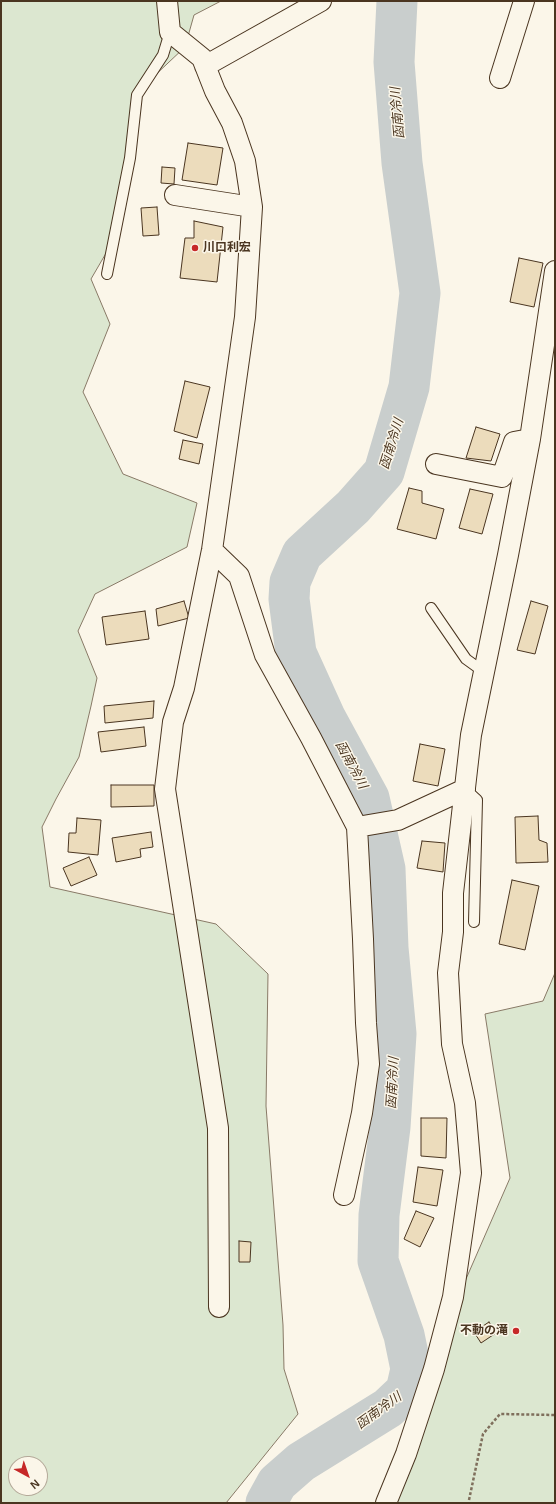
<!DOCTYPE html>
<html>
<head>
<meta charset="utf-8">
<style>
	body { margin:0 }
	#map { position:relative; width:556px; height:1504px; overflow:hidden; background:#fbf6e9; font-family:Helvetica,sans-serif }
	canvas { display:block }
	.frame { position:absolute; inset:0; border:2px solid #4a3520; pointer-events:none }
	.north { position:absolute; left:8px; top:1456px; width:40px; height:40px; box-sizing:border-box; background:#fbf6e9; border:1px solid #b4a999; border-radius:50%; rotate:140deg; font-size:11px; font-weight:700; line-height:16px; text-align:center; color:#4a3520 }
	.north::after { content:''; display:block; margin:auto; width:14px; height:18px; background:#c62828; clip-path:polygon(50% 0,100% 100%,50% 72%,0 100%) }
</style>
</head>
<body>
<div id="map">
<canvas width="556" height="1504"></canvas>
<div class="frame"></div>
<div class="north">N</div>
</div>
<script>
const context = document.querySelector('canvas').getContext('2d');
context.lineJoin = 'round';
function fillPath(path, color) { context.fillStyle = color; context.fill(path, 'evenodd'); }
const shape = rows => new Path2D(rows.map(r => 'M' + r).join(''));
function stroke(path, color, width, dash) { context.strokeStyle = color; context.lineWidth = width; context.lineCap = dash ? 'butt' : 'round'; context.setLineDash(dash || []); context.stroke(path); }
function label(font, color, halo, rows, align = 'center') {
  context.font = font + ' Helvetica,"Noto Sans JP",sans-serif'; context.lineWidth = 3; context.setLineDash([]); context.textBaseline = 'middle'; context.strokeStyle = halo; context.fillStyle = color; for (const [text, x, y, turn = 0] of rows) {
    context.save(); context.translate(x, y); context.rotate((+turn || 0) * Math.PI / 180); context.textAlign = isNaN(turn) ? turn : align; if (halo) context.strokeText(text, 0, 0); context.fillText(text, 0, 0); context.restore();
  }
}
const green = shape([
	[1,1,221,1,194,15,185,47,133,96,116,236,91,279,110,324,83,392,123,474,197,503,187,547,95,594,78,631,97,678,91,706,79,757,56,799,42,827,50,887,216,924,268,974,266,1106,283,1325,284,1369,298,1414,226,1503,1,1503,1,1],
	[16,1464,40,1464,40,1488,16,1488,16,1464],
	[555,973,555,1503,387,1503,425,1373,510,1178,485,1014,543,1001,555,973]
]);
fillPath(green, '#dce7d0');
stroke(green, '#887966', 1);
stroke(shape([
	[266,1503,277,1483,301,1462,388,1408,406,1391,411,1369,404,1335,378,1261,379,1215,390,1127,396,1034,388,948,385,869,369,798,325,717,296,653,289,599,290,582,302,554,353,507,384,472,409,387,420,293,402,163,394,62,397,1]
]), '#c9cecd', 41);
const building = shape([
	[188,143,223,148,217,185,182,180,188,143],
	[162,167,175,168,174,184,161,183,162,167],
	[157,207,159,235,143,236,141,208,157,207],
	[194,221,223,227,217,282,180,278,185,238,194,238,194,221],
	[519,258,543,263,534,307,510,302,519,258],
	[185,381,210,387,197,438,174,431,185,381],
	[476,427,500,434,491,461,466,458,476,427],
	[183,440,203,444,199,464,179,459,183,440],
	[409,488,422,491,422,503,444,509,436,539,397,529,409,488],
	[470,489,493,494,482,534,459,528,470,489],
	[184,601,189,618,158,626,156,609,184,601],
	[531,601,548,606,535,654,517,650,531,601],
	[145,611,149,639,106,645,102,617,145,611],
	[154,701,153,718,105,723,104,706,154,701],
	[144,727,146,746,101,752,98,732,144,727],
	[420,744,445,749,438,786,413,781,420,744],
	[111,785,154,785,154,806,111,807,111,785],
	[538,816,539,840,547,843,548,862,516,863,515,817,538,816],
	[77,818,101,820,98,855,68,852,69,833,76,833,77,818],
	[151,832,153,847,140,849,141,857,116,862,112,838,151,832],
	[422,841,445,843,443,872,417,868,422,841],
	[89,857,97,875,71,886,63,868,89,857],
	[512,880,539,886,525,950,499,944,512,880],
	[421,1118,447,1118,446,1158,421,1156,421,1118],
	[418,1167,443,1170,437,1206,413,1202,418,1167],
	[416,1211,434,1218,420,1247,404,1239,416,1211],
	[239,1241,251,1242,250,1262,239,1262,239,1241],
	[489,1322,496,1333,481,1343,474,1332,489,1322]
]);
fillPath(building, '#ecdcbc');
stroke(building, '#4a3520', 1);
const service = shape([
	[107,274,130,158,137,95,163,55,170,32],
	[431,608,466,659,484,672],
	[465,789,477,800,474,922]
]);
const minor = shape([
	[167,1,170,32,202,58,215,91,232,123,245,161,252,207,245,317,212,550,184,688,173,722,165,789,218,1128,219,1307],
	[205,66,321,1],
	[500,78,524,1],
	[175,195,252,207],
	[436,464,502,477,514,442,530,439],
	[212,550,239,576,265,655,311,738,357,827,363,939,366,1023,369,1064,362,1113,344,1195],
	[357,827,398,820,465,789],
	[386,1503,406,1454,434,1369,453,1297,471,1173,465,1103,452,1044,448,973,453,932,453,893,471,735,508,555,530,439,555,271]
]);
stroke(service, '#4a3520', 12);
stroke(minor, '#4a3520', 22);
stroke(shape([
	[469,1500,483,1434,500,1414,555,1415]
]), '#7f6f5c', 2.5, [3, 2]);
stroke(service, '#fbf6e9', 10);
stroke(minor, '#fbf6e9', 20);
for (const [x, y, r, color] of [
	[195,248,4,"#c62828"],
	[516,1331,4,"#c62828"]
]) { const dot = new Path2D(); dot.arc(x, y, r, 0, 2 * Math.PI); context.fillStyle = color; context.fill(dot); stroke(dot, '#fbf6e9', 1.5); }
label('bold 12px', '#4a3520', '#fbf6e9', [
	["川口利宏",203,248],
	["不動の滝",508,1331,"right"]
], 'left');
label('italic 13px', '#4a3520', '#fbf6e9', [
	["函南冷川",398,113,-95],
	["函南冷川",392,444,-73],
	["函南冷川",351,765,62],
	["函南冷川",393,1083,-87],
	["函南冷川",379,1411,-36]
]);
</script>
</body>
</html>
